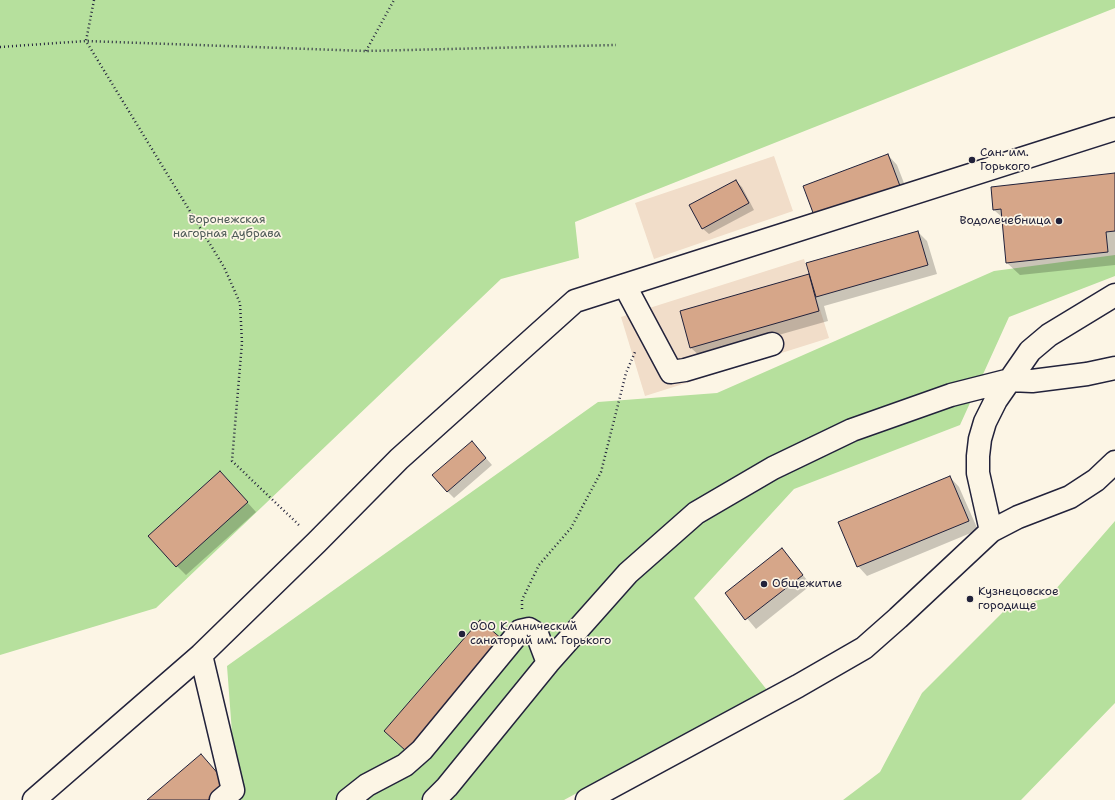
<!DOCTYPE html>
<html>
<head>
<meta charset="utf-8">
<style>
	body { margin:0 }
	canvas { display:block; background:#fcf5e5 }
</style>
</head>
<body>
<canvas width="1115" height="800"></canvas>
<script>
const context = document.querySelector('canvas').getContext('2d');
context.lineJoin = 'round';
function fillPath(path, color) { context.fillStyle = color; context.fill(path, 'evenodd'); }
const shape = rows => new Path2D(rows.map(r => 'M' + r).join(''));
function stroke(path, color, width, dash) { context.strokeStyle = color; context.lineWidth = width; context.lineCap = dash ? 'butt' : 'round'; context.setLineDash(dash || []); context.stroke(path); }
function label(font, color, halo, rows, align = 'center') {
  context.font = font + ' "Shantell Sans",sans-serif'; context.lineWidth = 3.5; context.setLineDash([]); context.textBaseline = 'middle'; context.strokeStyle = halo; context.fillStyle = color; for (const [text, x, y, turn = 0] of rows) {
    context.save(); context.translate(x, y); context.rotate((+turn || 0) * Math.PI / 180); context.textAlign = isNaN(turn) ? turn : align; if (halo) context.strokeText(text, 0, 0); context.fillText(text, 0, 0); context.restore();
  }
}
fillPath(shape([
	[774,156,793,211,654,259,635,203],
	[804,259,829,338,645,396,621,317]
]), '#f1ddc9');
fillPath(shape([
	[0,0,1115,0,1115,8,575,222,579,258,501,279,156,608,0,655],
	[1115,255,1115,276,1009,317,960,425,794,489,694,598,767,690,564,800,237,800,227,666,598,402,717,393,994,271],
	[1115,521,1115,703,1021,800,843,800,880,772,922,693,1008,607,1048,598]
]), '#b6e09d');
fillPath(shape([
	[888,155,897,165,909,196,826,227],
	[1115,174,1115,265,1020,275,1007,263,1003,218,994,210],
	[736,181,742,187,754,210,709,234,702,228],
	[918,232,927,241,937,274,824,306,828,321,701,357,691,348,681,312,810,275],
	[472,442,492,465,454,498,447,491],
	[950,477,959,487,978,530,867,576,858,566],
	[229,482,256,512,186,575,177,566],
	[782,549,811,585,756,629,726,593]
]), '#0003');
const building = shape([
	[888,154,900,186,815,218,803,186,888,154],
	[1115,173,1115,231,1106,232,1108,252,1006,263,1001,209,993,210,991,187,1115,173],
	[736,180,749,203,702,229,689,205,736,180],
	[918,231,928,265,816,297,806,263,918,231],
	[809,274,819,311,690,348,680,311,809,274],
	[472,441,486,458,447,492,432,475,472,441],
	[220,471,248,502,176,567,148,536,220,471],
	[950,476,969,521,857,567,838,522,950,476],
	[782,548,803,575,745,620,725,593,782,548],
	[480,620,503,640,406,751,384,731,480,620],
	[201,754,227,784,208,800,147,800,201,754]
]);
fillPath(building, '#d6a689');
stroke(building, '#22223b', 1);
const minor = shape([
	[625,286,671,372,685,370,772,344],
	[991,531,978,473,978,456,980,439,985,422,996,400,1030,351,1049,335,1115,295],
	[201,655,233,790,221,800],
	[34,800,201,655,317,542,399,459,575,301,1115,129],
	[348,800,367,785,405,765,422,750,520,631,529,629,537,634,548,663],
	[434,800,447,787,548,663,628,573,696,513,773,468,852,430,951,395,1010,380,1032,381,1087,374,1115,368],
	[587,800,798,686,864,648,898,618,991,531,1018,517,1070,497,1096,480,1115,462]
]);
stroke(minor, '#22223b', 25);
stroke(shape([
	[94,0,86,41,224,267,240,303,242,343,232,461,301,527],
	[0,47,86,41,366,51,616,45],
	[366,51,394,0],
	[522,609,522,600,539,565,571,528,601,472,626,373,635,352]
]), '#22223b', 2.5, [1, 3]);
stroke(minor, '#fcf5e5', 22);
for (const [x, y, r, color] of [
	[972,160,4,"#22223b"],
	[1059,221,4,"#22223b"],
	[764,584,4,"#22223b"],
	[970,599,4,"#22223b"],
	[462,634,4,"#22223b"]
]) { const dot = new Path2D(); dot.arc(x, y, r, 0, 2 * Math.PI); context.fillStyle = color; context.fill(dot); stroke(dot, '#fcf5e5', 1.5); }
label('12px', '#22223b', '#fcf5e5', [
	["Сан. им.",980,153],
	["Горького",980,167],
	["Водолечебница",1051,221,"right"],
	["Общежитие",772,584],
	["Кузнецовское",978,592],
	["городище",978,606],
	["ООО Клинический",470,627],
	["санаторий им. Горького",470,641]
], 'left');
label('12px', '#4e5b58', '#fcf5e5', [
	["Воронежская",227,220],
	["нагорная дубрава",227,234]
]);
</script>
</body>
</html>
